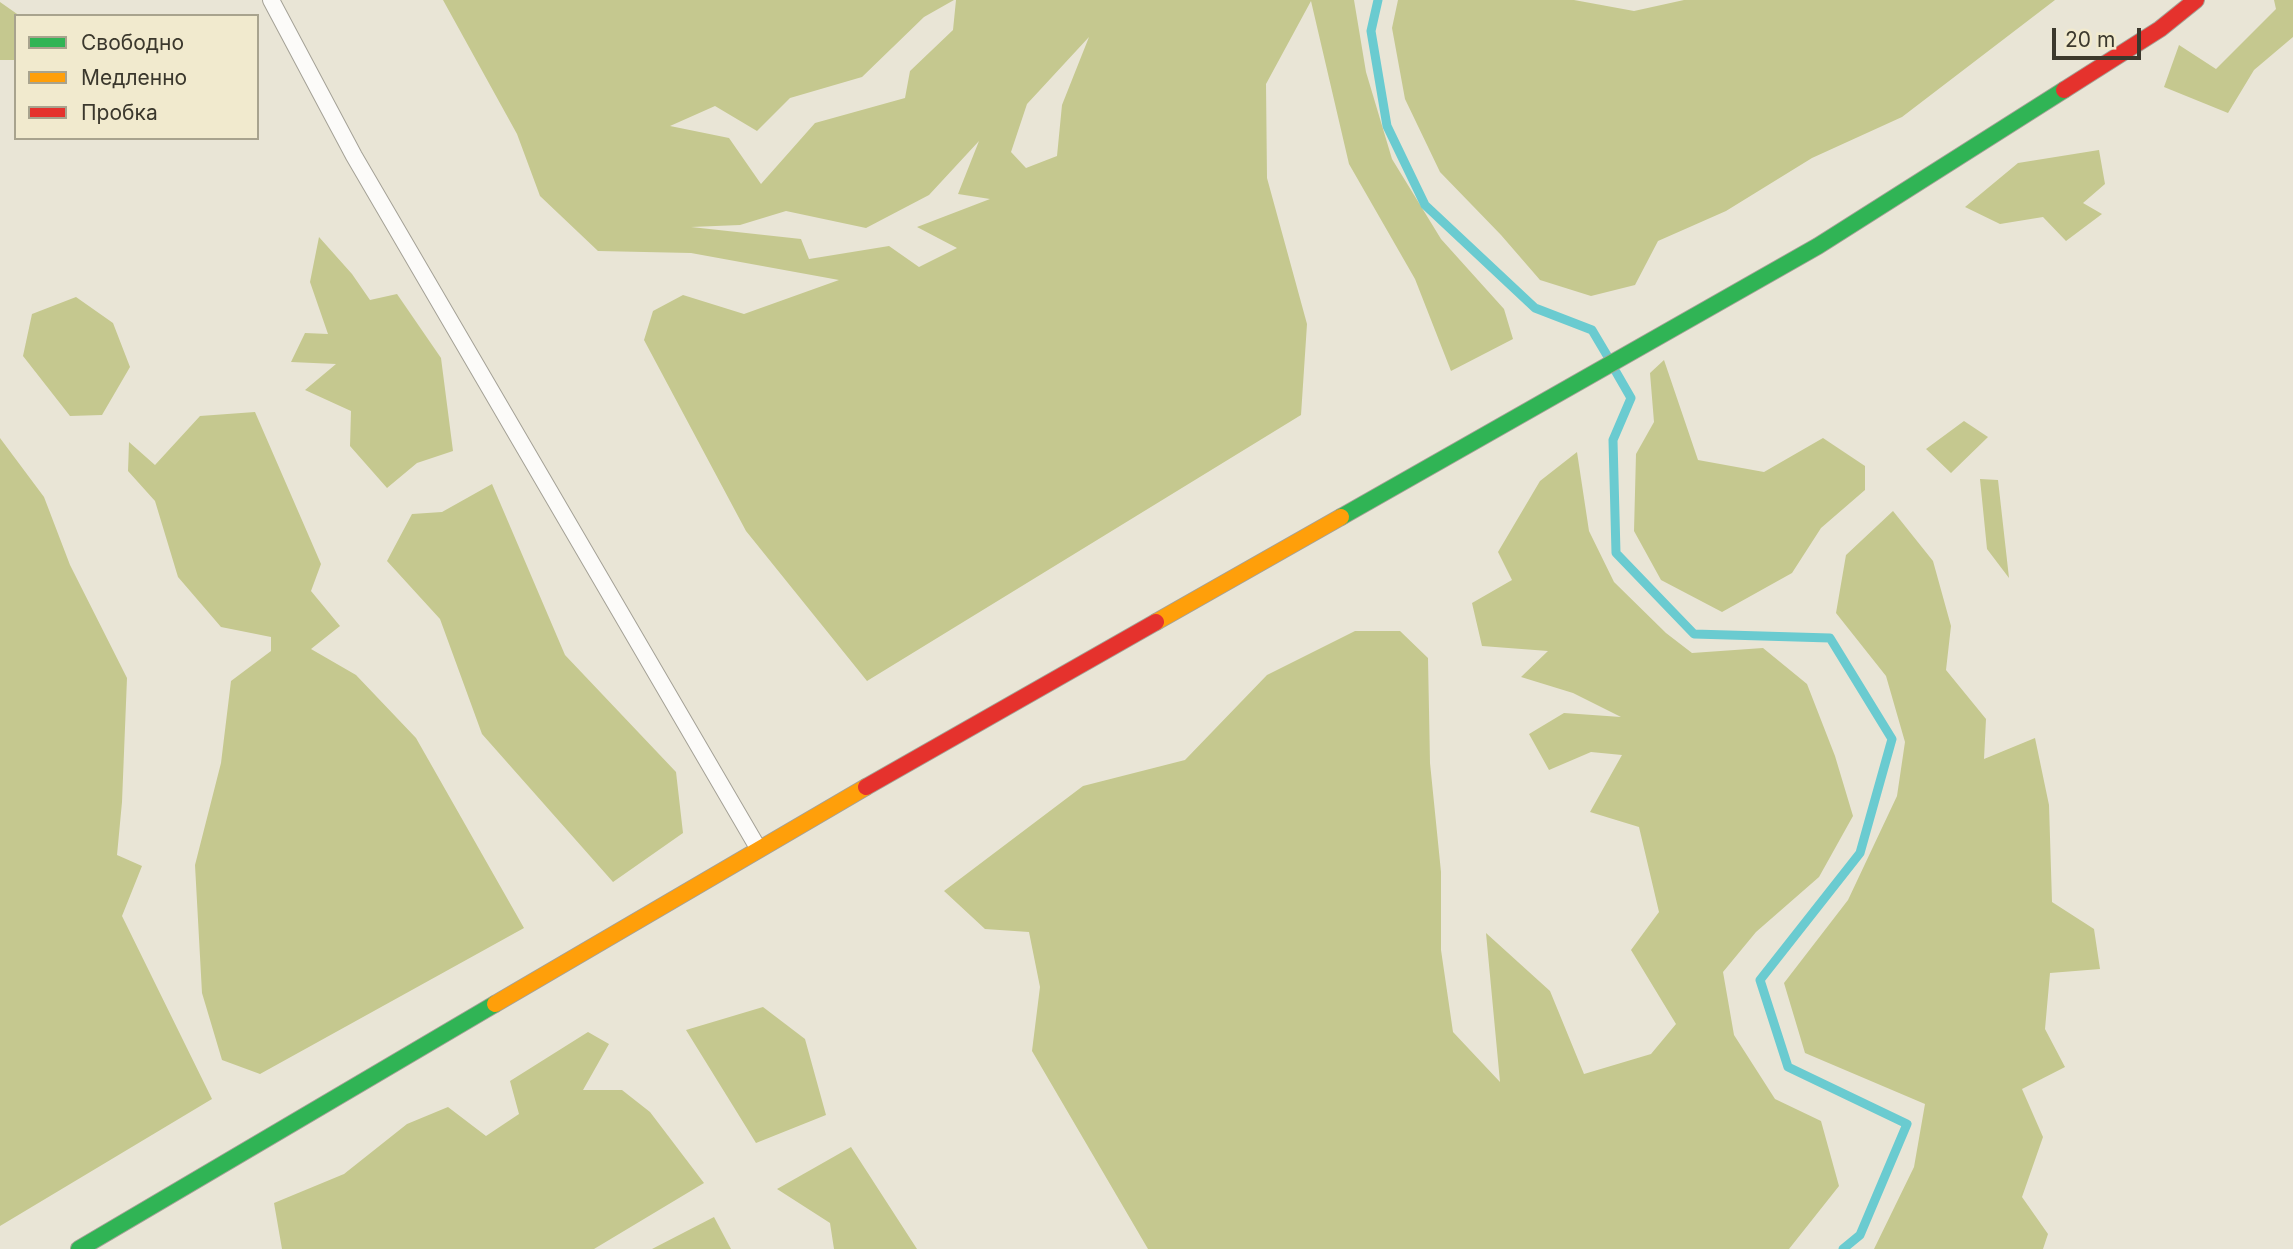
<!DOCTYPE html>
<html>
<head>
<meta charset="utf-8">
<style>
	body { margin:0 }
	#map { position:relative; width:2293px; height:1249px; overflow:hidden; background:#e9e5d6; font-family:Inter,sans-serif }
	canvas { display:block }
	.legend { position:absolute; left:14px; top:14px; width:245px; height:126px; box-sizing:border-box; background:#f1eace; border:2px solid #a8a38e; margin:0; padding:9px 12px; list-style:none; font-size:21px; color:#3b382d }
	.legend li { display:flex; align-items:center; gap:14px; height:35px }
	.legend b { width:35px; border:2px solid #a8a38e }
	.scale { position:absolute; left:2052px; top:28px; width:89px; height:32px; box-sizing:border-box; border:4px solid #3b382d; border-top:0; padding-left:9px; font-size:21px; line-height:24px; white-space:nowrap; color:#3b382d; -webkit-text-stroke:5px #f1eace; paint-order:stroke }
</style>
</head>
<body>
<div id="map">
<canvas width="2293" height="1249"></canvas>
<ul class="legend">
<li><b style="height:9px;background:#30b455"></b>Свободно</li>
<li><b style="height:9px;background:#ff9f0a"></b>Медленно</li>
<li><b style="height:9px;background:#e5322d"></b>Пробка</li>
</ul>
<div class="scale">20 m</div>
</div>
<script>
const context = document.querySelector('canvas').getContext('2d');
context.lineJoin = 'round';
function fillPath(path, color) { context.fillStyle = color; context.fill(path, 'evenodd'); }
const shape = rows => new Path2D(rows.map(r => 'M' + r).join(''));
function stroke(path, color, width, dash) { context.strokeStyle = color; context.lineWidth = width; context.lineCap = dash ? 'butt' : 'round'; context.setLineDash(dash || []); context.stroke(path); }
fillPath(shape([
	[443,0,954,0,924,17,862,77,790,98,757,131,715,106,670,126,729,138,761,184,815,123,905,98,910,71,953,30,956,0,1354,0,1366,72,1392,159,1441,239,1504,309,1513,339,1451,371,1415,279,1349,164,1311,1,1266,84,1267,178,1307,324,1301,415,867,681,746,531,644,340,653,311,683,295,744,314,839,280,691,253,598,251,540,196,517,134],
	[1089,37,1062,105,1057,156,1026,168,1011,152,1027,104],
	[979,141,958,194,990,199,917,227,957,248,919,267,889,246,809,259,801,239,691,227,740,225,786,211,866,228,929,195],
	[1398,0,1574,0,1634,11,1684,0,2055,0,1902,117,1812,158,1726,211,1658,241,1635,285,1591,296,1540,280,1501,235,1440,172,1405,99,1392,28],
	[2274,0,2293,0,2293,37,2254,70,2228,113,2164,87,2179,45,2216,69,2276,9],
	[0,2,20,16,16,16,16,60,0,60],
	[2099,150,2105,184,2083,203,2102,214,2066,241,2043,217,2000,224,1965,207,2018,163],
	[319,237,352,274,370,300,397,294,441,358,453,451,417,463,387,488,350,446,351,411,305,390,336,364,291,362,305,333,328,334,310,282],
	[76,297,113,323,130,367,102,415,70,416,23,356,32,314],
	[1664,360,1698,460,1764,472,1823,438,1865,466,1865,490,1821,528,1792,573,1722,612,1661,580,1634,531,1636,454,1654,422,1650,373],
	[255,412,321,564,311,591,340,626,311,649,356,675,416,738,524,928,260,1074,222,1060,202,993,195,865,221,763,231,681,271,651,271,637,221,627,178,577,155,501,128,471,129,442,155,465,200,416],
	[1964,421,1988,437,1951,473,1926,449],
	[0,438,44,497,70,565,127,678,122,802,117,855,142,866,122,916,212,1099,0,1226],
	[1577,452,1589,531,1614,582,1666,633,1692,653,1763,648,1807,684,1835,756,1853,816,1819,877,1756,932,1723,972,1734,1035,1775,1099,1821,1121,1839,1186,1789,1249,1148,1249,1032,1051,1040,987,1029,932,985,929,944,891,1083,786,1185,760,1267,675,1355,631,1400,631,1428,658,1430,763,1441,872,1441,950,1453,1032,1500,1082,1486,933,1550,991,1584,1074,1651,1054,1676,1024,1631,950,1659,912,1639,827,1590,812,1622,755,1591,752,1549,770,1529,734,1564,713,1621,717,1573,693,1521,677,1548,651,1482,646,1472,603,1512,580,1498,552,1540,481],
	[1980,479,1998,480,2009,578,1987,549],
	[492,484,565,655,676,772,683,833,613,882,482,734,440,619,387,561,412,514,442,512],
	[1893,511,1933,561,1951,626,1946,670,1986,719,1984,759,2035,738,2049,805,2052,902,2094,929,2100,969,2050,973,2045,1029,2065,1067,2022,1089,2043,1137,2022,1197,2048,1234,2043,1249,1874,1249,1914,1167,1925,1104,1805,1053,1784,983,1848,900,1897,796,1905,742,1886,676,1836,613,1846,555],
	[763,1007,805,1039,826,1115,756,1143,686,1030],
	[588,1032,609,1044,583,1090,622,1090,650,1112,704,1183,594,1249,282,1249,274,1203,344,1174,407,1124,448,1107,486,1136,519,1114,510,1081],
	[851,1147,917,1249,834,1249,830,1223,777,1189],
	[714,1217,731,1249,652,1249]
]), '#c5c88f');
stroke(shape([
	[1378,0,1371,31,1387,126,1425,205,1535,308,1592,330,1608,357],
	[1616,372,1631,398,1613,440,1616,553,1694,634,1830,638,1892,739,1860,853,1760,980,1788,1067,1907,1124,1860,1235,1843,1249]
]), '#6acbd0', 9);
const lane = shape([
	[271,0,354,156,758,848]
]);
const fast = shape([
	[1341,517,1818,246,2064,90],
	[79,1249,495,1004]
]);
const slow = shape([
	[1156,622,1341,517],
	[495,1004,866,787]
]);
const jam = shape([
	[2064,90,2160,29,2196,0],
	[866,787,1156,622]
]);
stroke(lane, '#a4a196', 18);
stroke(fast, '#a4a196', 18);
stroke(slow, '#a4a196', 18);
stroke(jam, '#a4a196', 18);
stroke(lane, '#fcfbf9', 16);
stroke(fast, '#30b455', 16);
stroke(slow, '#ff9f0a', 16);
stroke(jam, '#e5322d', 16);
</script>
</body>
</html>
